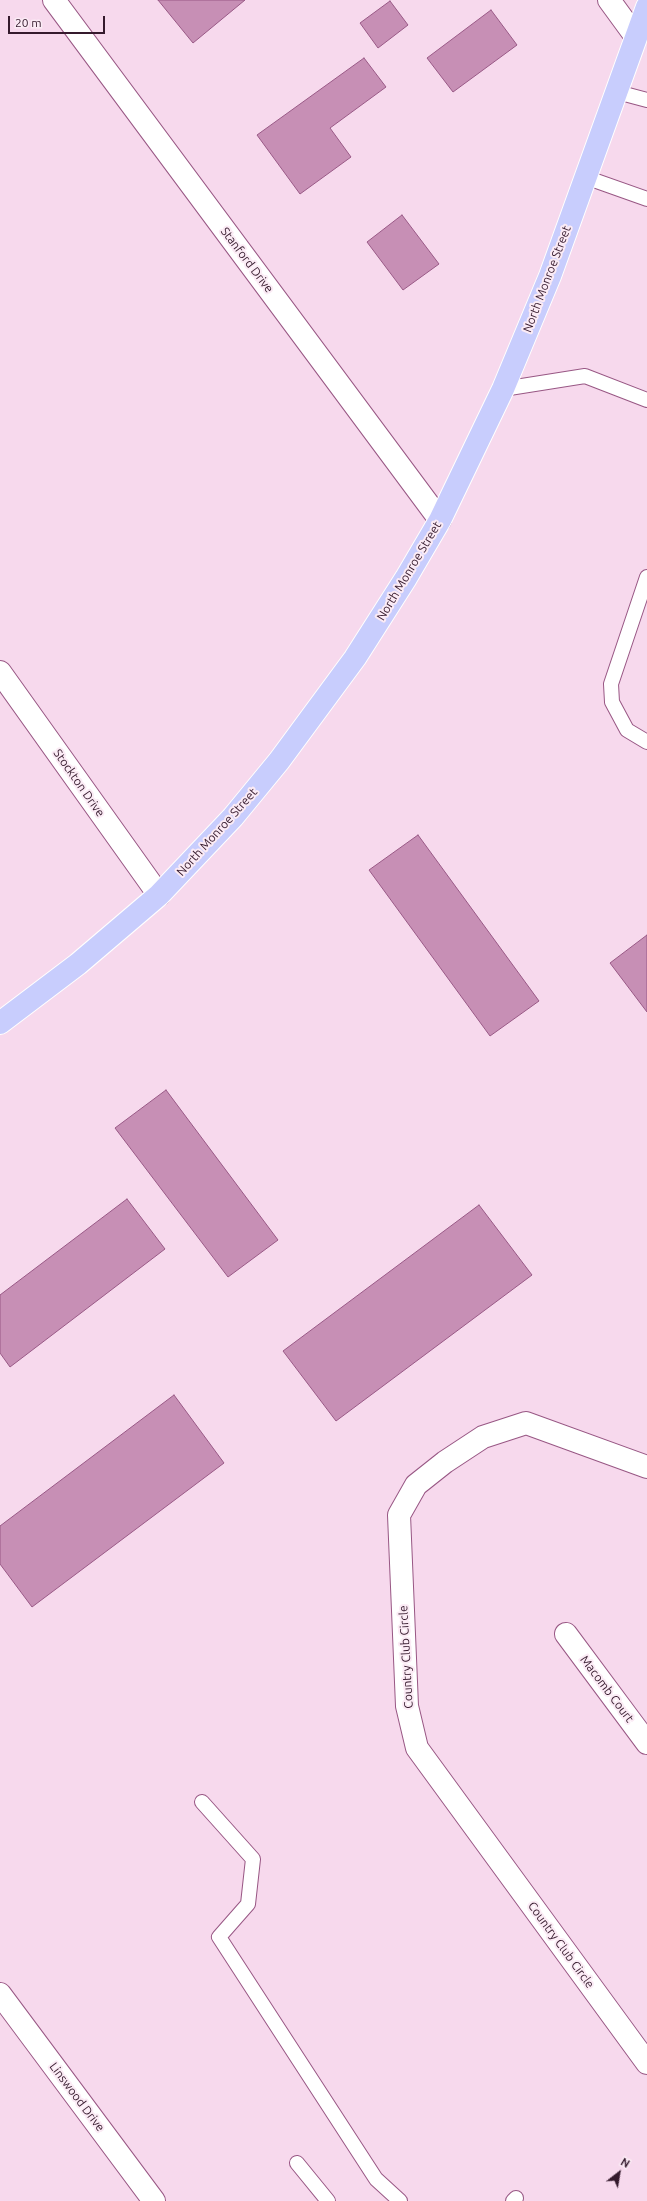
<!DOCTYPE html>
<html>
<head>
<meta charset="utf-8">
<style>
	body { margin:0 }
	#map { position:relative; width:647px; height:2201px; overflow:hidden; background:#f7d9ed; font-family:Ubuntu,sans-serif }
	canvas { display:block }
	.north { position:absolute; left:599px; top:2153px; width:40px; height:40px; -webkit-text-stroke:3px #fbebf5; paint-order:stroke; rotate:31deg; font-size:11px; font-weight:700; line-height:16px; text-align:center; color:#351a2d }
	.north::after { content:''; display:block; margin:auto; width:14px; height:18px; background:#351a2d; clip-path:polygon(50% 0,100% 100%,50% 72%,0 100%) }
	.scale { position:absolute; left:8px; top:16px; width:97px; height:18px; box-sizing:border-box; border:2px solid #351a2d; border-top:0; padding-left:5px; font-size:12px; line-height:14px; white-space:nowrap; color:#351a2d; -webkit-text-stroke:3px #fbebf5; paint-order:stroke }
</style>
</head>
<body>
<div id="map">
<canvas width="647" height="2201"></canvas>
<div class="north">N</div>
<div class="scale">20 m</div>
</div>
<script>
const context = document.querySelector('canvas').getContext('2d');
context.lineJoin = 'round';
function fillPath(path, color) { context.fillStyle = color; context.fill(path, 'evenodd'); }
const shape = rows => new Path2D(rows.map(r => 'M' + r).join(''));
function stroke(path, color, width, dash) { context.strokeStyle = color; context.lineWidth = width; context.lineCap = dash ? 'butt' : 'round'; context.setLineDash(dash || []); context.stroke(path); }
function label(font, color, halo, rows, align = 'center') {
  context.font = font + ' Ubuntu,sans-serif'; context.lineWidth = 4; context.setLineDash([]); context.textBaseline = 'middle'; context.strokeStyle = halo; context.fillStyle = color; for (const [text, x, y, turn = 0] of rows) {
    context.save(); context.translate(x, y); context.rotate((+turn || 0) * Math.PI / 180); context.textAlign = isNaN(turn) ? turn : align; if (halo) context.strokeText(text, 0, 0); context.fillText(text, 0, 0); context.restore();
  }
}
const building = shape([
	[158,0,245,0,193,43,158,0],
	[390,1,408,25,378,48,360,23,390,1],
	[491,10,517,45,453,92,427,58,491,10],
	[364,58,386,87,330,128,351,157,300,194,257,135,364,58],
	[402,215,439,264,403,290,367,242,402,215],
	[418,835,539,1001,490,1036,369,870,418,835],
	[647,935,647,1012,610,963,647,935],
	[166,1090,278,1240,228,1277,115,1128,166,1090],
	[127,1199,165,1249,10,1367,0,1353,0,1295,127,1199],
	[479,1205,532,1275,336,1421,283,1351,479,1205],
	[174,1395,224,1463,32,1607,0,1564,0,1526,174,1395]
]);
fillPath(building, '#c78fb5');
stroke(building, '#995986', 1);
const lane = shape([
	[617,92,647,100],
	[585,177,647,199],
	[503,389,585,376,647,400],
	[647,577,611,684,612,702,627,730,647,742],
	[202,1802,253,1859,248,1904,219,1937,376,2179,400,2201],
	[297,2163,328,2201],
	[513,2201,516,2198]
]);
const street = shape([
	[54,0,440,520],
	[609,0,636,37],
	[0,672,159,895],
	[647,1467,526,1423,483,1437,445,1462,416,1485,399,1515,407,1706,417,1748,647,2063],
	[566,1634,647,1743],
	[0,1994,154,2201]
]);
const primary = shape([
	[0,1023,78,964,159,895,233,817,279,761,355,658,406,578,440,520,503,389,550,276,647,7]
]);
stroke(lane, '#985784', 16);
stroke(street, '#985784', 24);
stroke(primary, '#fff', 24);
stroke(lane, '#fff', 14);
stroke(street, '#fff', 22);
stroke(primary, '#c8cdfd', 22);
label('12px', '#351a2d', '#fbebf5', [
	["Stanford Drive",247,260,53],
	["North Monroe Street",547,279,-69],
	["North Monroe Street",409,571,-59],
	["Stockton Drive",79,783,55],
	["North Monroe Street",217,832,-48],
	["Country Club Circle",406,1657,-93],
	["Macomb Court",607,1689,53],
	["Country Club Circle",561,1945,54],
	["Linswood Drive",77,2097,53]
]);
</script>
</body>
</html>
